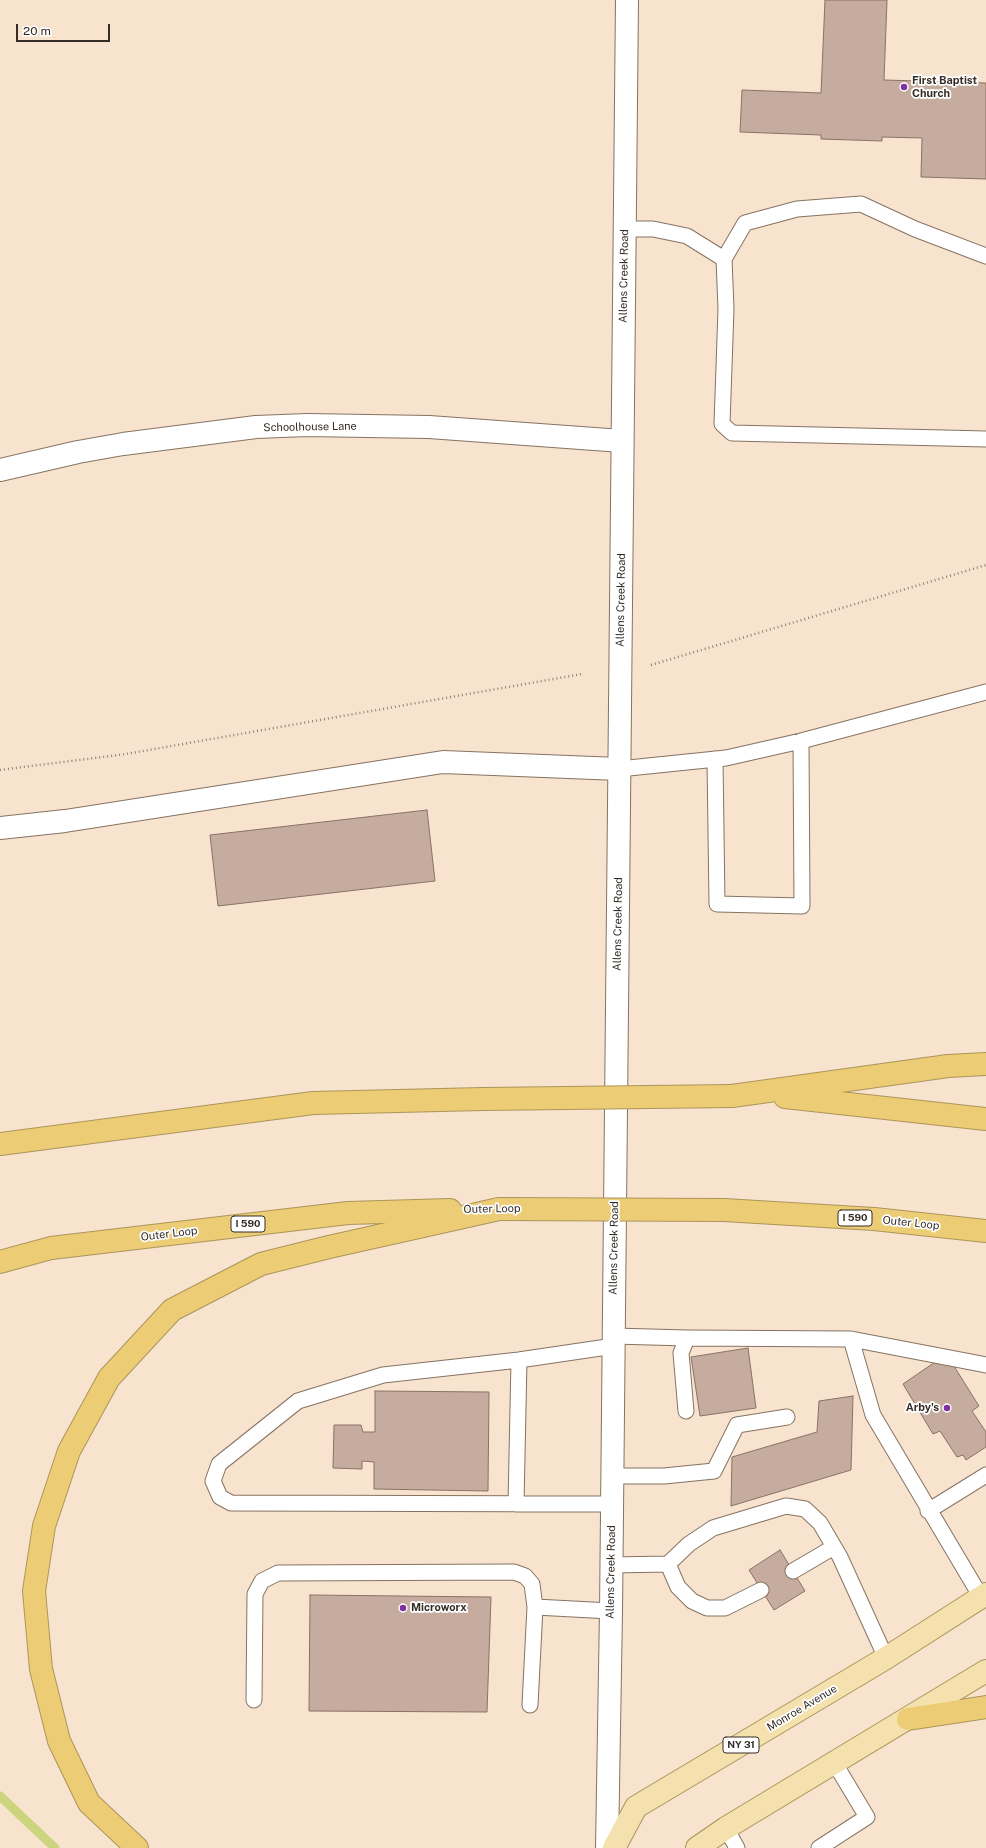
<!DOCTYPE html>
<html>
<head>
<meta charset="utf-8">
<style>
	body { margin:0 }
	#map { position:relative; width:986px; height:1848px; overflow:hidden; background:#f7e3ce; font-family:"Public Sans",sans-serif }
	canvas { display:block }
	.scale { position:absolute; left:16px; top:24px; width:94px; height:18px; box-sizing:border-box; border:2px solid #352d25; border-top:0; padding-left:5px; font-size:12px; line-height:14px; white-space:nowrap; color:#352d25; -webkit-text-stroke:3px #fff; paint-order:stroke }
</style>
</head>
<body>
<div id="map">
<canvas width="986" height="1848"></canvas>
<div class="scale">20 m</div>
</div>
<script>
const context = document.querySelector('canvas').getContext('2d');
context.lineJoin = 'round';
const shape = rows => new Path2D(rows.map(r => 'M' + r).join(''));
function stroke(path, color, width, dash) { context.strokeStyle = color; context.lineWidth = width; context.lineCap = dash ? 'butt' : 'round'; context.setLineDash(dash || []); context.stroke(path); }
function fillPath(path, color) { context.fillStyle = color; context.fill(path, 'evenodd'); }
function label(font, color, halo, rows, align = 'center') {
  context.font = font + ' "Public Sans",sans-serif'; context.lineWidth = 3.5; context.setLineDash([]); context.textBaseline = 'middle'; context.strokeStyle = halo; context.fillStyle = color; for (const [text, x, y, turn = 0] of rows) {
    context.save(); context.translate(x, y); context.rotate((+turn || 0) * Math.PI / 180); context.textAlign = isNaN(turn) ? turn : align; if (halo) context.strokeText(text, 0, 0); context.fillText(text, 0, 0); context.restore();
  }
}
stroke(shape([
	[0,1796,55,1848]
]), '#ccd47d', 9);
const building = shape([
	[825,0,887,0,884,80,986,83,986,179,921,177,922,138,882,137,882,141,821,139,821,135,740,132,742,90,821,93,825,0],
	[427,810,435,881,218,906,210,835,427,810],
	[748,1348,756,1408,700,1416,691,1357,748,1348],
	[938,1360,952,1363,979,1406,972,1411,986,1432,986,1447,966,1460,963,1455,957,1457,940,1431,933,1434,903,1384,938,1360],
	[375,1391,489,1392,488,1491,374,1489,374,1462,362,1461,362,1469,333,1468,334,1425,361,1425,363,1432,375,1432,375,1391],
	[853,1396,851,1470,731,1506,732,1457,817,1432,819,1401,853,1396],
	[780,1550,805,1591,774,1610,749,1570,780,1550],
	[310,1595,491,1597,487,1712,309,1711,310,1595]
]);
fillPath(building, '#c6ab9f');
stroke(building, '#8a7166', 1);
const lane = shape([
	[625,229,653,229,687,236,724,259],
	[986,256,915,229,861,204,797,209,745,223,724,259,726,309,722,424,732,433,986,439],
	[715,759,717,904,802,906,801,741],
	[619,769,726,758,801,741,986,692],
	[614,1336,687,1338,851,1339,873,1415,981,1597],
	[851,1339,986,1365],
	[686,1411,681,1353,687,1338],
	[612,1476,664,1476,714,1471,737,1425,787,1417],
	[516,1504,519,1360],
	[612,1504,231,1503,220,1497,213,1481,219,1464,298,1401,383,1375,519,1360,614,1346],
	[928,1511,986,1475],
	[668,1564,678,1587,692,1601,707,1608,725,1608,761,1590],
	[611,1565,668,1564,689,1544,713,1528,786,1506,805,1509,820,1523,840,1557,886,1658],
	[793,1571,834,1547],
	[254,1700,255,1594,262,1581,278,1573,514,1572,525,1576,532,1584,535,1607,611,1611],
	[530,1705,535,1607],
	[726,1828,737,1848],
	[819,1848,867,1817,834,1762]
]);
const street = shape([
	[0,470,78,452,123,444,256,427,307,425,429,427,622,441],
	[0,828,65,821,443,762,619,769]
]);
const secondary = shape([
	[607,1848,611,1611,627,0]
]);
const primary = shape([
	[614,1848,636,1807,886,1658,986,1594],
	[697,1848,726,1828,986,1671]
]);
const highway = shape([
	[732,1096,948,1066,986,1064],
	[785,1097,986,1119],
	[0,1144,313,1103,483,1099],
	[724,1210,874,1219,986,1231],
	[0,1262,51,1248,348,1213,450,1210],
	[908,1719,986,1707],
	[137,1848,89,1803,59,1741,41,1669,34,1591,44,1526,69,1451,109,1378,172,1310,261,1264,329,1247,499,1209]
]);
stroke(lane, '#867361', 17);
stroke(street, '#867361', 24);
stroke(secondary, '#867361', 24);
stroke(primary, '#ac955a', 24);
stroke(highway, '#ac955a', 24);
stroke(shape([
	[651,665,986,565],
	[0,770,126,754,582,674]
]), '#8f8274', 2.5, [1, 3]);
stroke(lane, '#fff', 15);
stroke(street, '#fff', 22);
stroke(secondary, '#fff', 22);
stroke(primary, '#f4e1ad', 22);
stroke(highway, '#eccd76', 22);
const highwayBridge = shape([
	[483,1099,732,1096],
	[499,1209,724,1210]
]);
stroke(highwayBridge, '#ac955a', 24, []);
stroke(highwayBridge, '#eccd76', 22);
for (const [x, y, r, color] of [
	[904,87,4,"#7e31a3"],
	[947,1408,4,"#7e31a3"],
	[403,1608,4,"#7e31a3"]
]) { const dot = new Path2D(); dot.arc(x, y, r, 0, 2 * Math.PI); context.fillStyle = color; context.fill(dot); stroke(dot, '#fff', 1.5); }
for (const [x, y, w] of [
	[855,1218,34],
	[248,1224,34],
	[741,1745,36]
]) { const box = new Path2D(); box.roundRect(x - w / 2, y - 8, w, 16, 3); context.fillStyle = '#fff'; context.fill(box); stroke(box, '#352d25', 1); }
label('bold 10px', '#352d25', null, [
	["I 590",855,1218],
	["I 590",248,1224],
	["NY 31",741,1745]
]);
label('bold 11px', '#352d25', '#fff', [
	["First Baptist",912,81],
	["Church",912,94],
	["Arby's",939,1408,"right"],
	["Microworx",411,1608]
], 'left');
label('11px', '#352d25', '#fff', [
	["Allens Creek Road",624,276,-89],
	["Schoolhouse Lane",310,427,-1],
	["Allens Creek Road",621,600,-89],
	["Allens Creek Road",618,924,-89],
	["Outer Loop",492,1209,-1],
	["Outer Loop",911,1223,6],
	["Outer Loop",169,1234,-7],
	["Allens Creek Road",614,1248,-89],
	["Allens Creek Road",611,1572,-89],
	["Monroe Avenue",802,1708,-31]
]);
</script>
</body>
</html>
